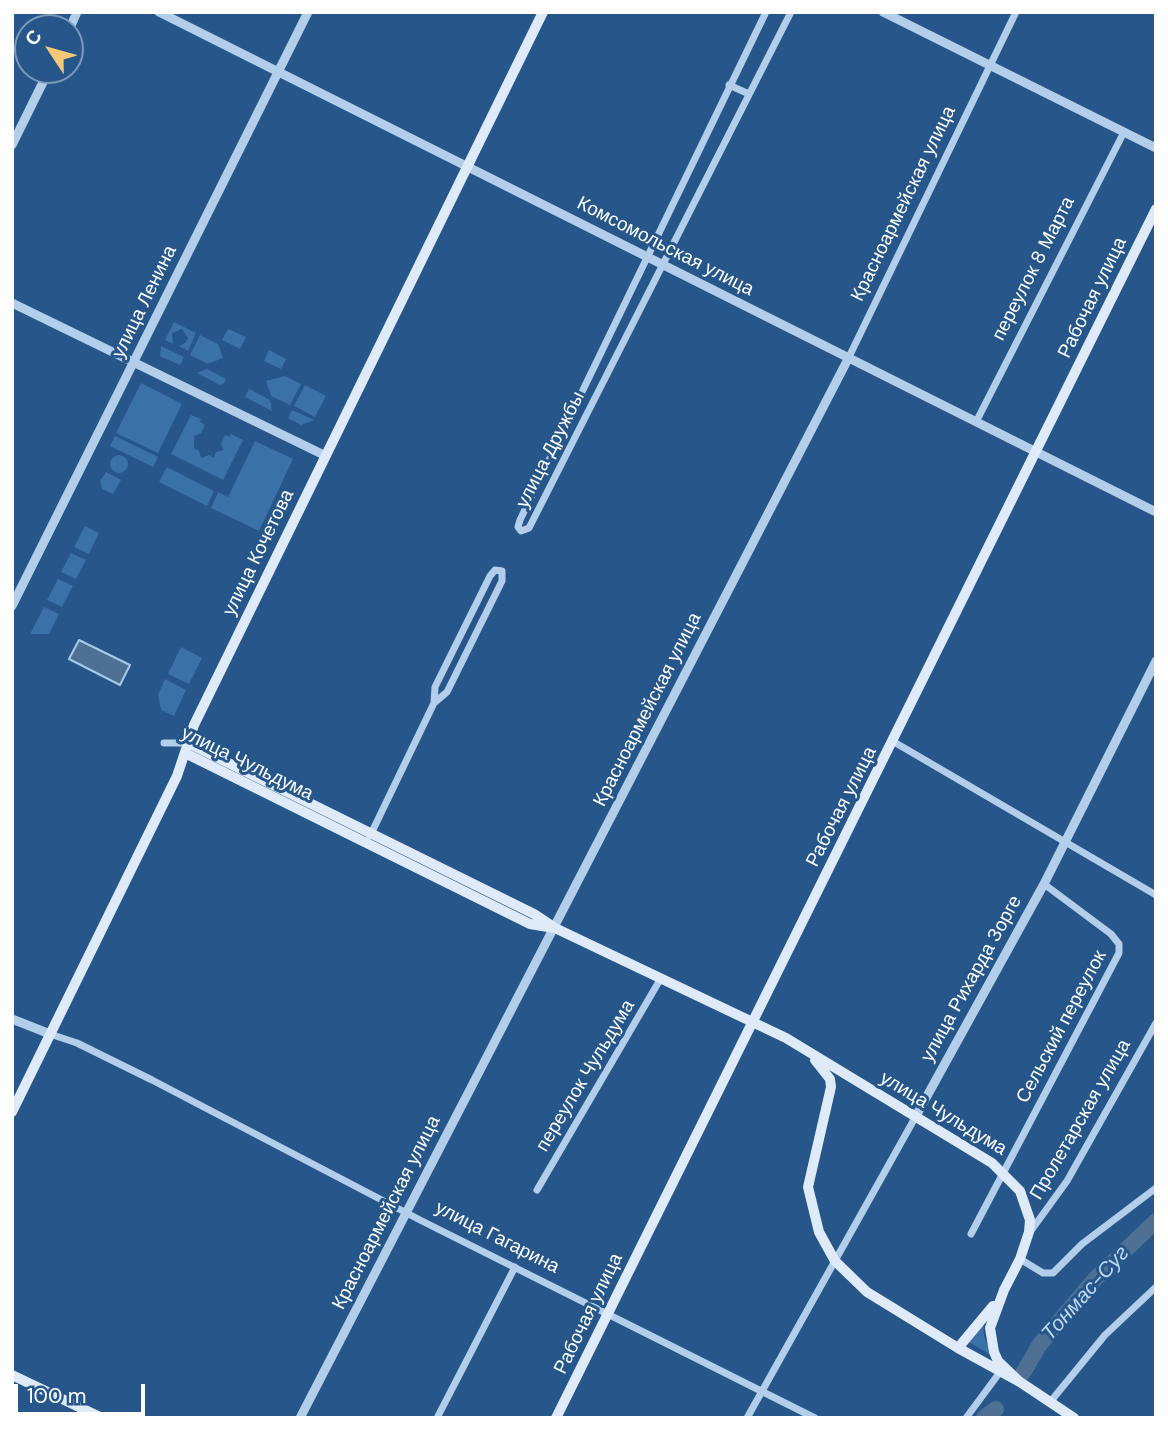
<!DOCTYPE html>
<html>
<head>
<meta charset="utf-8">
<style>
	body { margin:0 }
	#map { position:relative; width:1168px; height:1430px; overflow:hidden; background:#26568a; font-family:"DM Sans",sans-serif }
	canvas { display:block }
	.frame { position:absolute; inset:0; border:14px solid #fff; pointer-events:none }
	.north { position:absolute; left:14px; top:14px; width:70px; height:70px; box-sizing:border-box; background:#26568a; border:2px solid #7d9ab9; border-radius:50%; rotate:306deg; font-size:19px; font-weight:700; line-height:28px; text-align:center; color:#fff }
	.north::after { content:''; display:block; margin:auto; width:24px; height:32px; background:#f3c978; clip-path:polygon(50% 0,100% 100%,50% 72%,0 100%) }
	.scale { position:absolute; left:14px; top:1384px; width:131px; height:32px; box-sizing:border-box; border:4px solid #fff; border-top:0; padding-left:9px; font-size:21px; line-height:24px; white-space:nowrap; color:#fff; -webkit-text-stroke:5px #26568a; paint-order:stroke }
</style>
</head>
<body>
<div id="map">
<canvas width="1168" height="1430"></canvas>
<div class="frame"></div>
<div class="north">С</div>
<div class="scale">100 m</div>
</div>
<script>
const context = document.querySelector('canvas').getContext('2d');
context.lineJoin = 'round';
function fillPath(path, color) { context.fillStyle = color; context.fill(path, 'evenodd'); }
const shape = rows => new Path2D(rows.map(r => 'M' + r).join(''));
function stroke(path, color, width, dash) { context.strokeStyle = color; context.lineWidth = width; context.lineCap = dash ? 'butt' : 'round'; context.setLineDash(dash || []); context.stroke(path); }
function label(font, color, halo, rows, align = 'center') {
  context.font = font + ' "DM Sans",sans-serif'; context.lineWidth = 6; context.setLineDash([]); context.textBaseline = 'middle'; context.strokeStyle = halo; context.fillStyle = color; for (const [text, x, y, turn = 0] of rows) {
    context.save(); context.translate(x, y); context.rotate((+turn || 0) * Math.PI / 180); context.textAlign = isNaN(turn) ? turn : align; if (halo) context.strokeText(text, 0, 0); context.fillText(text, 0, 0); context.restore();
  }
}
fillPath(shape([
	[174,322,196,333,188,351,179,346,185,343,188,338,182,329,172,333,173,344,165,340],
	[228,329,246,337,240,349,222,340],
	[200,335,218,344,223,358,208,364,190,355],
	[161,346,184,357,180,365,160,356],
	[269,350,286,359,281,369,264,361],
	[207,369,226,379,224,383,220,385,197,373],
	[285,376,301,384,290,405,271,396,266,381],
	[141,383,182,404,158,453,116,433],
	[305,385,326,396,315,417,294,406],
	[249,389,270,400,272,411,245,397],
	[292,410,314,420,301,425,288,418],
	[191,415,201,419,200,422,205,425,201,433,194,436,194,448,199,451,201,458,209,455,214,458,216,452,223,450,221,443,225,435,230,437,231,434,243,440,223,480,171,454],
	[115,436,158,457,153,467,110,446],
	[255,441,293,459,259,531,211,508,218,492,228,497],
	'110 464a9 9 0 1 1 18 0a9 9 0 1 1-18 0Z',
	[167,467,214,491,207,506,159,482],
	[106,472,121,480,113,494,102,489,100,481],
	[85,526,99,533,89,554,74,547],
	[71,553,86,560,76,579,61,572],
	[58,579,73,586,62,607,47,600],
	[44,607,59,614,49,634,30,634],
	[181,647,202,658,189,684,168,674],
	[165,679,186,690,174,716,161,710,158,695],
	[983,1318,984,1337,994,1357,967,1341]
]), '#3a71a7');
const water = shape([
	[79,640,130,665,120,685,69,659,79,640]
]);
fillPath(water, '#4e7094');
stroke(water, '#a7caea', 2);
stroke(shape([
	[1023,1373,1040,1344,1096,1278,1156,1221],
	[984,1418,996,1409]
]), '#4e7094', 16);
stroke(shape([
	[766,12,520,520,518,527,521,531,529,528,791,12],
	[729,85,749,94],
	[848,359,1016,12],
	[976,422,1124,132],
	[894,742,1156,895],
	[164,743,188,743],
	[370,836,434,703,435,687,490,576,495,570,502,571,502,581,447,692,434,703],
	[50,1034,77,1043,152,1080,420,1220,815,1418],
	[537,1190,661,978],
	[1030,1232,1067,1181,1156,1023],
	[971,1234,1119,953,1119,944,1111,934,1044,884],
	[1020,1259,1043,1273,1053,1273,1082,1244,1156,1188],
	[1051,1401,1105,1335,1156,1287],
	[437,1418,515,1267],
	[747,1418,916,1116],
	[966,1418,1000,1372]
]), '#b3ceea', 7);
stroke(shape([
	[159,12,1156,512],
	[883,12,1156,148],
	[70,28,77,12],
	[12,145,49,70],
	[12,303,326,456],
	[12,606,308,12],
	[12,1019,50,1034],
	[916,1116,1044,884,1156,661],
	[300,1418,848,359]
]), '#b3ceea', 9);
stroke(shape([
	[188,743,534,914,555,928,786,1038,992,1163,1020,1191,1030,1220,1029,1232,1020,1259,1004,1290,990,1328,994,1352,998,1361,1020,1382],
	[185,753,530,924,554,928],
	[815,1060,830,1079,831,1087,808,1187,819,1232,835,1261,867,1292,958,1348,1020,1382,1074,1418],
	[12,1112,177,776,194,725,543,12],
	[958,1348,993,1306],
	[12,1375,102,1418],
	[556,1418,1156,209]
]), '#deeaf8', 10);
label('19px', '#fff', '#26568a', [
	["Красноармейская улица",904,204,-64],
	["Комсомольская улица",665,247,27],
	["переулок 8 Марта",1034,269,-63],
	["Рабочая улица",1093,298,-64],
	["улица Ленина",145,302,-64],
	["улица Дружбы",551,450,-63],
	["улица Кочетова",259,553,-64],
	["Красноармейская улица",648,710,-63],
	["улица Чульдума",247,764,26],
	["Рабочая улица",842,807,-63],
	["улица Рихарда Зорге",972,979,-61],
	["Сельский переулок",1062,1027,-62],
	["переулок Чульдума",586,1076,-59],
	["улица Чульдума",943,1114,31],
	["Пролетарская улица",1081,1120,-60],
	["Красноармейская улица",387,1213,-63],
	["улица Гагарина",497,1238,27],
	["Рабочая улица",589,1314,-64]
]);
label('italic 21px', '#bfd8f1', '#26568a', [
	["Тонмас-Суг",1086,1294,-48]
]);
</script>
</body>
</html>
